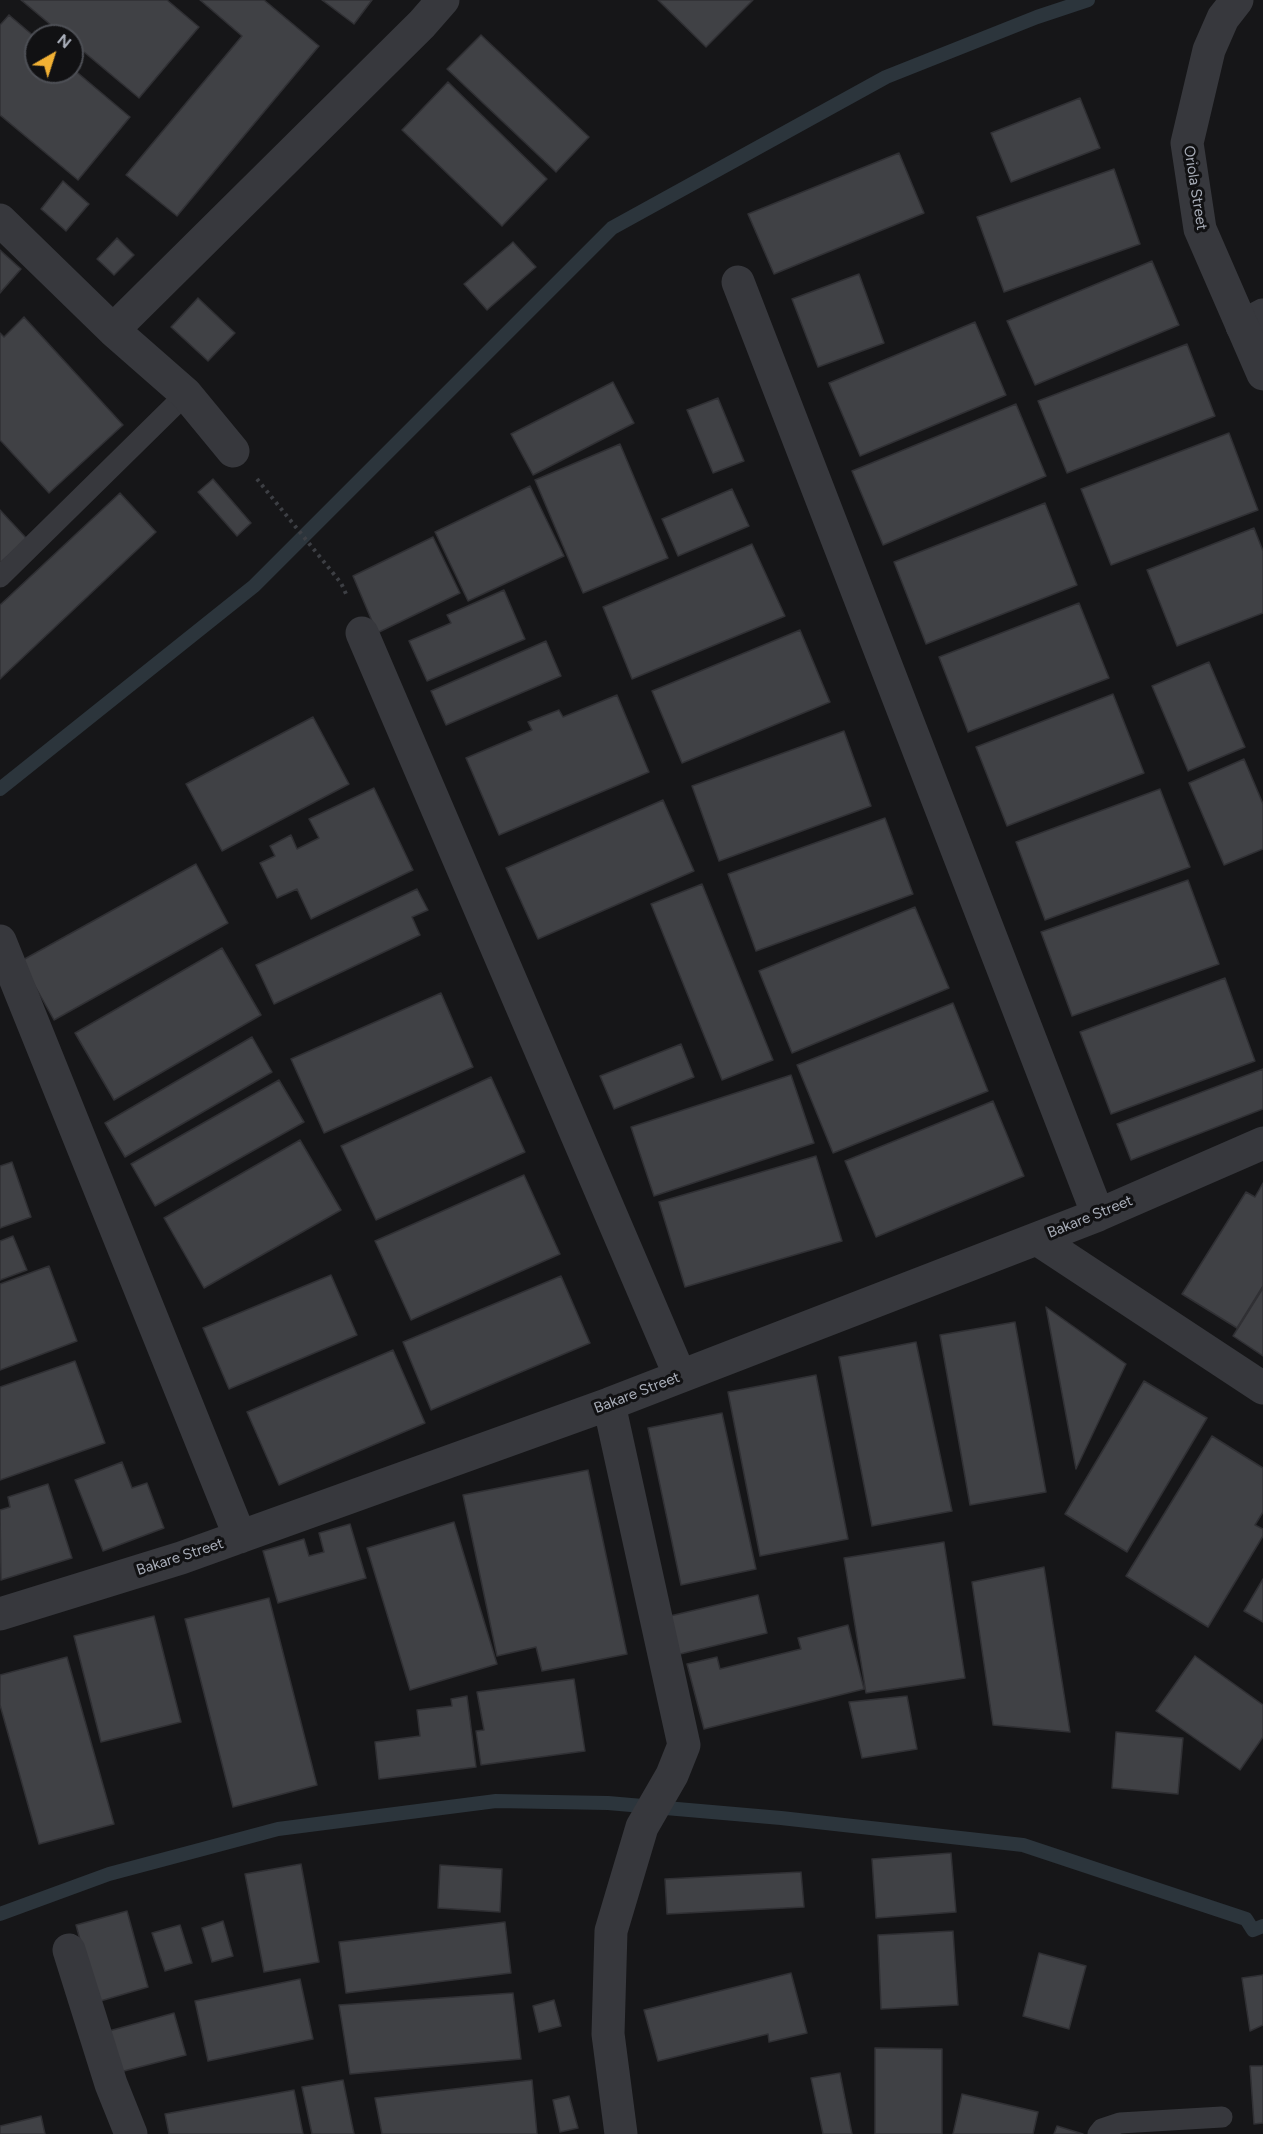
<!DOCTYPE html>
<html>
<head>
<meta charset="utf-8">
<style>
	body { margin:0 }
	#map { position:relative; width:1263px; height:2134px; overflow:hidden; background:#161618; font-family:Figtree,sans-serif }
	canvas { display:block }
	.north { position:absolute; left:24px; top:24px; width:60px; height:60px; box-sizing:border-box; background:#111113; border:2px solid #4d4f55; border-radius:50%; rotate:39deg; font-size:16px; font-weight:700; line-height:24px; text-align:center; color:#a8adb8 }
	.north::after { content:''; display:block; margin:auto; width:21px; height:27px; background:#f2b134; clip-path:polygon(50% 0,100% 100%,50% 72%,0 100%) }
</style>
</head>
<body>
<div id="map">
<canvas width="1263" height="2134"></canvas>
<div class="north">N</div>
</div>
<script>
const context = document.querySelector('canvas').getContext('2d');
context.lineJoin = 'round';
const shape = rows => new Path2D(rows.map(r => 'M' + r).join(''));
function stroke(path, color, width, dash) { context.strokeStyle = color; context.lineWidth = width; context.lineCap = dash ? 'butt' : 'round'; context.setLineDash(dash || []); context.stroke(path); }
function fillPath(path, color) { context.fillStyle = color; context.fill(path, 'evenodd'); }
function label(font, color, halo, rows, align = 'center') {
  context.font = font + ' Figtree,sans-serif'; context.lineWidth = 6; context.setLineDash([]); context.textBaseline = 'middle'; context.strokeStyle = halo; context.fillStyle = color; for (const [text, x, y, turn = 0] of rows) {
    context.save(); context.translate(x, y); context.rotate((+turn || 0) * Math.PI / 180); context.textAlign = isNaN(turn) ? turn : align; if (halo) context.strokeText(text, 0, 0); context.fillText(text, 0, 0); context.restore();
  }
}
stroke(shape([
	[0,789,254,586,612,228,886,77,1037,17,1088,0],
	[0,1914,109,1874,278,1829,496,1801,608,1803,781,1818,1023,1845,1246,1919,1253,1930,1263,1926]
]), '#2c353c', 14);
const building = shape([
	[21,0,167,0,199,27,139,98,72,42,72,36,64,36,21,0],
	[200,0,264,0,319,46,177,216,126,175,242,36,200,0],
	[322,0,372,0,354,24,322,0],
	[658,0,753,0,706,47,658,0],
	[9,15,36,38,36,72,72,72,72,68,130,117,78,180,0,115,0,25,9,15],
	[481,35,589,137,556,172,447,69,481,35],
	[448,82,547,179,502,226,402,130,448,82],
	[1080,98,1100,148,1011,182,991,133,1080,98],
	[899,153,924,213,774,274,748,214,899,153],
	[1114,169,1140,244,1004,292,977,217,1114,169],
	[63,181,89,204,66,231,41,209,63,181],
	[117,238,134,255,114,275,97,259,117,238],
	[513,242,536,267,487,310,464,284,513,242],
	[0,250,21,269,0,293,0,250],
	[1152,261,1179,325,1035,385,1007,321,1152,261],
	[859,274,884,343,818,367,792,299,859,274],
	[198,298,235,333,208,361,171,327,198,298],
	[24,317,123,425,49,493,0,440,0,333,4,337,24,317],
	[975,322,1006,395,860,456,829,383,975,322],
	[1187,344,1215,416,1067,473,1038,401,1187,344],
	[613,382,634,423,533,475,511,434,613,382],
	[718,398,744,461,713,473,687,410,718,398],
	[1016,404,1046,476,883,545,852,471,1016,404],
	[1229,433,1258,510,1111,565,1081,489,1229,433],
	[620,444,668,558,583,593,535,480,620,444],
	[213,479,251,523,237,536,198,492,213,479],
	[530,486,564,556,468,601,435,532,530,486],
	[732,489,749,526,678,556,662,519,732,489],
	[120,493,156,532,0,679,0,605,120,493],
	[1045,503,1077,585,926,644,894,562,1045,503],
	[0,510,27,539,0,563,0,510],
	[1254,528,1263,551,1263,613,1177,646,1147,570,1254,528],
	[433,537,460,593,377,633,353,576,433,537],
	[752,544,785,616,632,679,603,607,752,544],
	[504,590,525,639,427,681,409,641,451,623,447,615,504,590],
	[1079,603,1109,678,968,732,939,657,1079,603],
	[800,630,830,702,682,763,652,691,800,630],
	[546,641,561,676,446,725,431,691,546,641],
	[1209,662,1245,747,1188,771,1152,686,1209,662],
	[1113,694,1144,773,1007,826,976,747,1113,694],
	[617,695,649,772,499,835,466,758,532,730,528,722,559,710,563,717,617,695],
	[313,717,349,784,222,851,186,784,313,717],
	[844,731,871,806,719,861,692,786,844,731],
	[1244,759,1263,804,1263,849,1224,865,1189,783,1244,759],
	[374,788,413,870,311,919,297,889,277,898,260,863,275,856,270,846,291,835,297,849,319,838,309,819,374,788],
	[1160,789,1190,867,1045,920,1016,842,1160,789],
	[663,800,694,871,538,939,506,868,663,800],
	[885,818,913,894,756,951,728,874,885,818],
	[196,864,228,923,54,1020,21,961,196,864],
	[1188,880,1219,964,1072,1016,1041,932,1188,880],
	[702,884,773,1060,722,1080,651,904,702,884],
	[417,889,428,910,412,917,420,935,274,1004,256,965,417,889],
	[915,907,949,988,792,1053,759,971,915,907],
	[222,948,261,1015,114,1100,75,1033,222,948],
	[1225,978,1255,1061,1111,1114,1080,1032,1225,978],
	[441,993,473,1067,324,1133,291,1059,441,993],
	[953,1003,988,1091,833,1153,797,1065,953,1003],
	[252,1037,272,1072,125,1157,105,1123,252,1037],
	[681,1044,694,1077,614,1109,600,1076,681,1044],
	[1263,1069,1263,1109,1131,1160,1117,1124,1263,1069],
	[791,1075,814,1143,654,1196,631,1127,791,1075],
	[491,1077,525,1152,376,1220,341,1146,491,1077],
	[279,1080,304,1122,155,1206,131,1164,279,1080],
	[993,1101,1024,1176,876,1237,845,1161,993,1101],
	[300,1140,341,1210,204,1288,164,1218,300,1140],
	[816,1156,842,1241,685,1287,659,1202,816,1156],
	[12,1162,31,1217,0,1228,0,1166,12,1162],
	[524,1175,560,1254,411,1320,375,1241,524,1175],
	[1263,1183,1263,1286,1237,1328,1182,1294,1246,1192,1255,1197,1263,1183],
	[13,1236,27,1270,0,1280,0,1241,13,1236],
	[49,1266,77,1341,0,1370,0,1284,49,1266],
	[331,1275,357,1335,229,1389,203,1328,331,1275],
	[561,1276,590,1343,431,1410,403,1342,561,1276],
	[1263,1288,1263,1356,1233,1336,1263,1288],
	[1046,1307,1126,1364,1076,1469,1046,1307],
	[1015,1322,1046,1492,970,1505,940,1335,1015,1322],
	[916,1342,952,1511,872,1526,839,1357,916,1342],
	[393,1350,425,1423,279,1485,247,1412,393,1350],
	[75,1361,105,1443,0,1480,0,1387,75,1361],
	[816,1375,848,1539,760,1556,728,1392,816,1375],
	[1144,1381,1207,1418,1127,1552,1065,1514,1144,1381],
	[722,1413,756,1569,681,1585,648,1428,722,1413],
	[1212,1436,1263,1468,1263,1512,1255,1525,1263,1529,1263,1536,1208,1627,1126,1576,1212,1436],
	[122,1462,132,1488,147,1483,164,1528,103,1551,75,1480,122,1462],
	[588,1470,627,1654,542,1671,536,1647,497,1656,463,1495,588,1470],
	[48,1484,72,1558,1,1580,0,1510,10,1507,8,1497,48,1484],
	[454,1522,497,1664,410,1690,367,1548,454,1522],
	[350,1524,366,1578,278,1603,263,1551,304,1539,309,1556,324,1552,319,1533,350,1524],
	[944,1542,965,1678,866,1693,844,1558,944,1542],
	[1044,1567,1070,1732,993,1725,972,1582,1044,1567],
	[1263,1579,1263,1622,1244,1611,1263,1579],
	[758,1595,767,1633,676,1655,666,1617,758,1595],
	[269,1598,317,1785,233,1807,185,1619,269,1598],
	[154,1616,181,1722,101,1742,74,1636,154,1616],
	[848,1625,864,1689,704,1729,687,1664,717,1657,720,1669,801,1649,798,1638,848,1625],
	[1195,1656,1263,1705,1263,1737,1240,1770,1156,1711,1195,1656],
	[67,1657,114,1824,39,1844,0,1705,0,1675,67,1657],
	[574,1679,585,1751,481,1765,476,1731,484,1730,477,1692,574,1679],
	[467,1696,476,1767,379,1779,375,1742,420,1736,417,1710,452,1706,451,1699,467,1696],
	[907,1696,917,1749,862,1758,849,1702,907,1696],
	[1116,1732,1183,1738,1178,1794,1112,1788,1116,1732],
	[951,1853,956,1912,876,1918,872,1859,951,1853],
	[301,1864,319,1962,264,1972,245,1874,301,1864],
	[440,1865,502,1869,500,1912,438,1908,440,1865],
	[801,1872,804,1907,667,1914,665,1879,801,1872],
	[127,1911,148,1987,97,2002,76,1925,127,1911],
	[223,1921,233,1956,212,1962,202,1928,223,1921],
	[505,1922,511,1973,346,1993,339,1942,505,1922],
	[180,1925,192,1963,165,1971,152,1933,180,1925],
	[953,1931,958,2005,881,2009,878,1935,953,1931],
	[1039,1953,1086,1966,1069,2029,1023,2016,1039,1953],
	[791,1973,807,2033,769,2042,768,2034,658,2061,644,2010,791,1973],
	[1263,1975,1263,2025,1250,2031,1242,1978,1263,1975],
	[300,1979,313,2039,208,2061,195,2001,300,1979],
	[513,1993,521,2059,350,2074,339,2005,513,1993],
	[554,2000,561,2026,539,2032,533,2006,554,2000],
	[174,2013,186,2055,120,2072,109,2031,174,2013],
	[875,2048,942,2049,942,2134,875,2134,875,2048],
	[1250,2066,1263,2066,1263,2123,1254,2124,1250,2066],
	[840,2073,852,2134,823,2134,811,2078,840,2073],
	[343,2080,354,2134,312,2134,302,2087,343,2080],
	[532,2080,537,2134,382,2134,375,2098,532,2080],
	[294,2090,303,2134,169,2134,165,2114,294,2090],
	[962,2094,1038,2112,1033,2134,953,2134,962,2094],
	[569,2096,578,2128,560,2132,553,2100,569,2096],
	[41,2116,45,2134,0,2134,0,2126,41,2116],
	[1057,2126,1083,2134,1054,2134,1057,2126]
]);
fillPath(building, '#404145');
stroke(building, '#303034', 1.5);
stroke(shape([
	[257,479,341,583,347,596]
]), '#3d3f44', 4, [3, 4.5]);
stroke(shape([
	[0,577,186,394],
	[1098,2134,1102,2129,1120,2123,1222,2117]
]), '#37383d', 21);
stroke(shape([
	[0,220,113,330,186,394,233,451],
	[738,282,1098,1215],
	[1242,326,1263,315],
	[113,330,422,24,443,0],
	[362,633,680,1376],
	[0,941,240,1537],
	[1037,1239,1263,1388],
	[609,1404,684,1745,672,1775,642,1827,611,1931,608,2034,621,2134],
	[0,1614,181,1558,609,1404,1098,1215,1263,1143],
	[69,1950,111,2084,131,2134]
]), '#37383d', 33);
stroke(shape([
	[1237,0,1223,18,1209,50,1187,143,1200,229,1263,374]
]), '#37383d', 33);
label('15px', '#a8adb8', '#111113', [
	["Oriola Street",1195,188,81],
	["Bakare Street",1090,1217,-22],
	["Bakare Street",637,1393,-21],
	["Bakare Street",180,1557,-18]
]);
</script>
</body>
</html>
